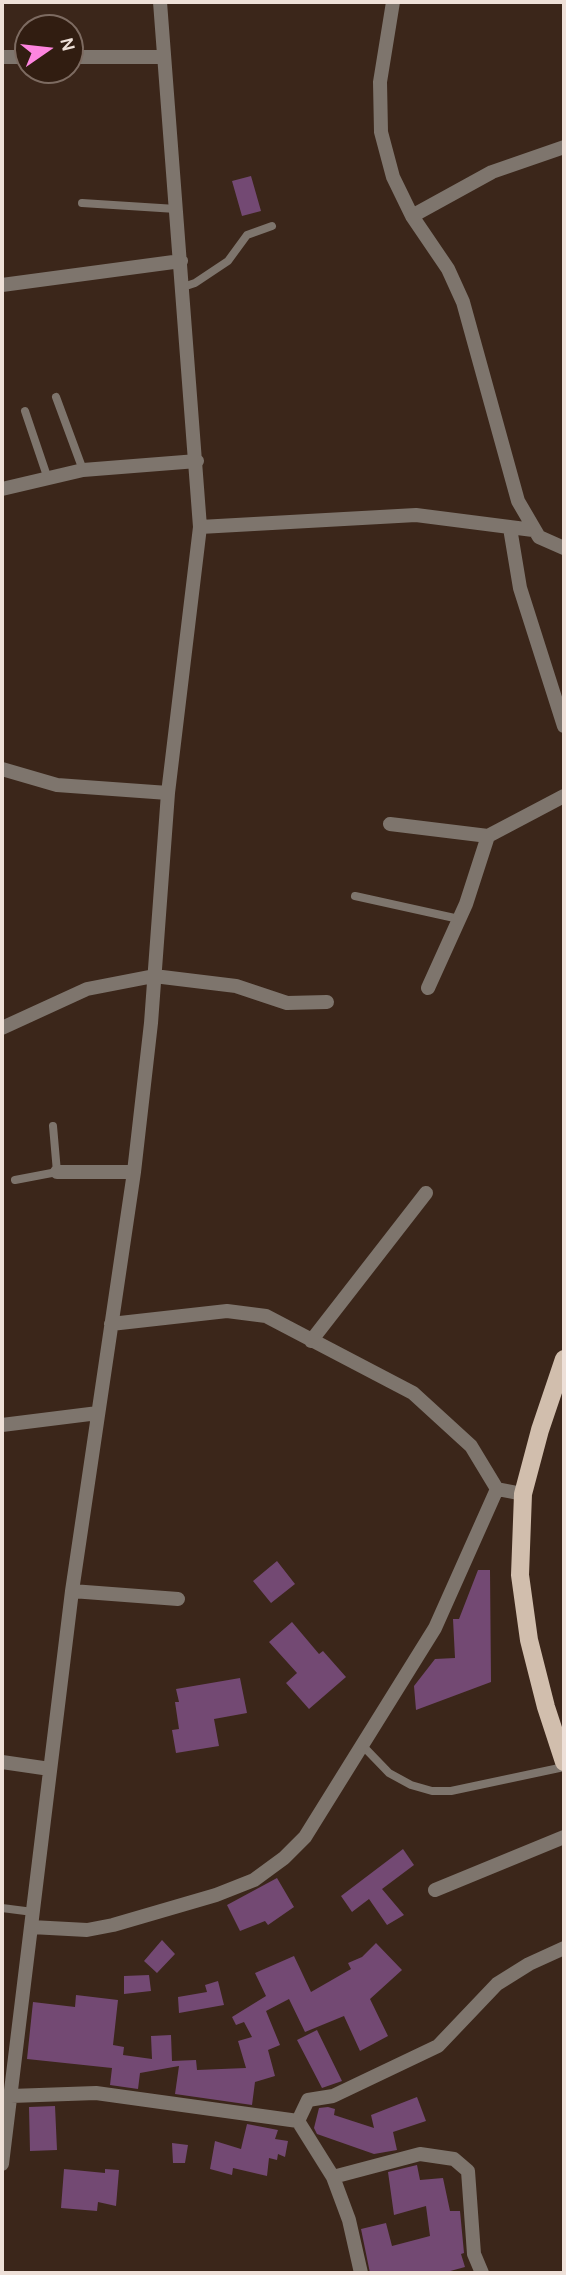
<!DOCTYPE html>
<html>
<head>
<meta charset="utf-8">
<style>
	body { margin:0 }
	#map { position:relative; width:566px; height:2275px; overflow:hidden; background:#3b261a; font-family:Karla,sans-serif }
	canvas { display:block }
	.frame { position:absolute; inset:0; border:4px solid #eee0d8; pointer-events:none }
	.north { position:absolute; left:14px; top:14px; width:70px; height:70px; box-sizing:border-box; background:#311d11; border:2px solid #7d6b61; border-radius:50%; rotate:76deg; font-size:19px; font-weight:700; line-height:28px; text-align:center; color:#eee0d8 }
	.north::after { content:''; display:block; margin:auto; width:24px; height:32px; background:#fe85df; clip-path:polygon(50% 0,100% 100%,50% 72%,0 100%) }
</style>
</head>
<body>
<div id="map">
<canvas width="566" height="2275"></canvas>
<div class="frame"></div>
<div class="north">N</div>
</div>
<script>
const context = document.querySelector('canvas').getContext('2d');
context.lineJoin = 'round';
function fillPath(path, color) { context.fillStyle = color; context.fill(path, 'evenodd'); }
const shape = rows => new Path2D(rows.map(r => 'M' + r).join(''));
function stroke(path, color, width, dash) { context.strokeStyle = color; context.lineWidth = width; context.lineCap = dash ? 'butt' : 'round'; context.setLineDash(dash || []); context.stroke(path); }
fillPath(shape([
	[251,176,261,211,242,216,232,181],
	[277,1561,295,1584,271,1603,253,1581],
	[478,1570,490,1570,491,1682,416,1710,414,1686,435,1659,455,1658,453,1619,459,1619],
	[292,1622,319,1654,323,1651,346,1677,309,1709,286,1683,297,1673,269,1642],
	[240,1678,247,1713,214,1719,219,1746,176,1753,172,1730,179,1729,175,1702,179,1702,176,1689],
	[403,1849,414,1865,382,1889,404,1915,387,1925,369,1899,352,1912,341,1896],
	[277,1878,294,1907,268,1925,265,1921,240,1931,227,1905],
	[162,1940,175,1954,157,1973,144,1961],
	[376,1943,402,1970,370,1999,388,2036,360,2051,344,2016,305,2032,289,1999,266,2011,280,2045,268,2050,275,2076,255,2082,252,2105,175,2094,179,2066,140,2073,138,2089,110,2085,112,2068,27,2059,33,2002,75,2007,76,1995,118,2000,113,2045,124,2047,123,2055,152,2059,151,2036,171,2035,172,2061,196,2060,197,2070,246,2068,238,2041,252,2037,244,2022,236,2025,232,2017,266,1996,255,1973,294,1956,311,1992,351,1969,348,1963,362,1957],
	[149,1975,151,1991,124,1994,124,1976],
	[218,1981,224,2005,179,2013,178,1997,207,1992,205,1985],
	[317,2030,342,2081,322,2088,297,2040],
	[417,2097,426,2121,393,2132,397,2150,374,2154,317,2134,314,2128,319,2108,328,2107,335,2109,334,2115,374,2128,371,2115],
	[55,2106,57,2150,30,2151,29,2107],
	[247,2124,278,2130,275,2139,288,2141,285,2157,278,2154,277,2160,269,2158,267,2176,233,2168,232,2175,210,2169,215,2141,241,2149],
	[172,2143,188,2145,185,2163,173,2163],
	[417,2165,420,2180,443,2178,450,2211,460,2211,464,2253,461,2254,465,2267,443,2273,370,2273,361,2229,386,2223,392,2246,430,2236,426,2206,394,2215,388,2172],
	[64,2169,105,2173,105,2169,119,2170,116,2206,98,2202,97,2211,61,2208]
]), '#734973');
stroke(shape([
	[82,203,176,209],
	[183,287,195,283,228,261,247,235,272,226],
	[56,397,83,470],
	[25,411,48,479],
	[355,896,459,919],
	[15,1180,57,1172,53,1126],
	[362,1745,389,1773,411,1785,432,1791,451,1791,564,1767],
	[2,1908,33,1912]
]), '#7e756d', 8);
stroke(shape([
	[393,2,380,82,381,132,393,177,412,216,448,269,463,302,518,501,539,537,564,548],
	[2,57,28,57],
	[70,57,163,57],
	[412,216,492,172,564,147],
	[2,285,181,261],
	[2,489,83,470,197,461],
	[200,527,416,515,533,530],
	[510,528,520,588,564,726],
	[2,769,57,785,168,793],
	[390,824,488,836,564,796],
	[428,988,466,904,488,836],
	[2,1028,87,989,154,976,236,986,287,1003,327,1002],
	[57,1172,134,1172],
	[111,1324,227,1311,266,1316,413,1393,471,1446,497,1489,523,1494],
	[311,1341,426,1193],
	[2,1425,98,1413],
	[72,1591,178,1599],
	[2,1762,50,1769],
	[435,1890,564,1837],
	[31,1927,87,1930,113,1925,216,1895,254,1880,284,1858,305,1837,435,1628,497,1489],
	[11,2096,96,2093,298,2121,333,2177,420,2154,454,2159,468,2171,474,2254,482,2273],
	[298,2121,308,2100,333,2096,438,2046,497,1984,529,1964,564,1948],
	[2,2164,72,1591,134,1172,151,1023,168,793,200,527,160,2],
	[333,2177,349,2220,361,2273]
]), '#7e756d', 14);
stroke(shape([
	[564,1359,540,1430,523,1494,520,1575,529,1640,546,1707,564,1762]
]), '#d1bead', 18);
</script>
</body>
</html>
